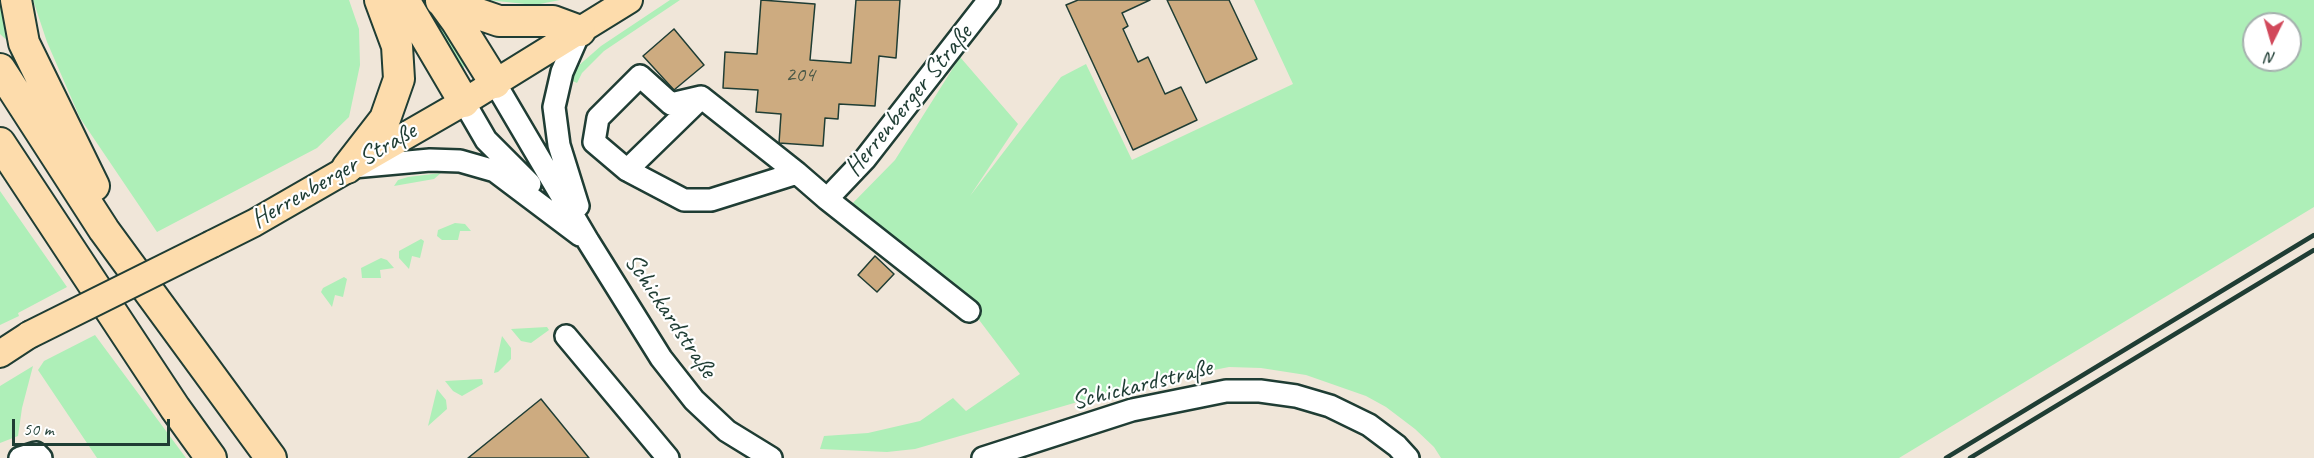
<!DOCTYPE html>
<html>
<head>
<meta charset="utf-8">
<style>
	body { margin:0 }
	#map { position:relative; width:2314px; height:458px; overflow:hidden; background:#f0e6d9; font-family:Caveat,sans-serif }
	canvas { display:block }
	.north { position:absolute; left:2242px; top:12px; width:60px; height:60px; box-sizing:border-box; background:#fff; border:2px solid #a5b1ae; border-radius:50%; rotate:185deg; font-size:16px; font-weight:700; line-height:24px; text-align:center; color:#1f3d34 }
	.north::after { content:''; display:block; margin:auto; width:21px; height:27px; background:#d1495b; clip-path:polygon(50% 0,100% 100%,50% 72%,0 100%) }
	.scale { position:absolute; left:12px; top:419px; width:158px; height:27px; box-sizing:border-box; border:3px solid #1f3d34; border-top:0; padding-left:8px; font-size:18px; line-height:21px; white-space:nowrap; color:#1f3d34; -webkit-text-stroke:4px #fff; paint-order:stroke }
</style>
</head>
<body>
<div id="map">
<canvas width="2314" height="458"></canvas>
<div class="north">N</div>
<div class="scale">50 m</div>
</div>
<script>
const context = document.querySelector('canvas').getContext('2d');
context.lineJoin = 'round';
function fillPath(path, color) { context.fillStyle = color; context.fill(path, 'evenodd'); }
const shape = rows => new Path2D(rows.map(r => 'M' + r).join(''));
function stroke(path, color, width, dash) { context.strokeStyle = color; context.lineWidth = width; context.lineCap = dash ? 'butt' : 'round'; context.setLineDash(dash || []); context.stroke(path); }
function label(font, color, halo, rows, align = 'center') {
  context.font = font + ' Caveat,sans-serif'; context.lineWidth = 4.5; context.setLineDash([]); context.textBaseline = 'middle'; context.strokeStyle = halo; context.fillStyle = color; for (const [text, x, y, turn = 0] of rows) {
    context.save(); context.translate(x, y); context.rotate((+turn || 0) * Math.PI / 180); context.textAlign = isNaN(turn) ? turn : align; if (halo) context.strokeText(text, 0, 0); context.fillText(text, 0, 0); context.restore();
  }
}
fillPath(shape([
	[0,0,3,0,12,45,0,34],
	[33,0,349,0,359,29,360,65,349,117,317,148,157,232,80,118,47,42],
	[487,0,560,0,535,5],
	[670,0,680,0,604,51,582,73,577,83,570,80,577,67,601,46],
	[1254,0,2314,0,2314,207,1899,458,1441,458,1434,447,1415,429,1386,407,1366,396,1306,375,1261,368,1229,367,1133,386,915,449,887,452,820,449,824,436,868,433,920,421,953,398,966,411,1020,374,967,304,845,211,895,160,960,57,1018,124,970,196,1061,77,1086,64,1132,160,1293,84],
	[2254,24,2290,24,2290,60,2254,60],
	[431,7,467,51,464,68,453,60,443,42,431,15],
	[441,173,434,179,394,186,398,180,408,177],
	[0,191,67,287,18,313,19,316,0,325],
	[455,223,465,224,471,231,460,231,458,240,442,240,437,236,438,230],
	[421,239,424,241,420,258,412,256,409,269,399,258,399,251],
	[381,258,387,260,394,268,380,270,381,278,362,278,361,268],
	[344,277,347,279,343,297,335,295,332,307,321,292,323,288],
	[547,327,549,330,531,343,521,341,511,329],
	[95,335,186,458,97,458,38,370,44,361],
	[502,336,511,348,511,359,498,372,494,373],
	[33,366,22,408,18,436,0,443,0,386],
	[482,379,483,384,462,396,453,391,445,381],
	[437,389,446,400,447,409,428,426]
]), '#aeefb8');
const building = shape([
	[761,0,815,4,810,60,851,63,856,0,900,0,896,58,879,56,875,106,839,104,838,119,825,118,823,146,779,143,781,114,756,112,758,90,723,88,725,52,757,54,761,0],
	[1078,0,1150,0,1122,13,1128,26,1123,29,1138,62,1148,57,1165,94,1181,87,1197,120,1133,150,1066,5,1078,0],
	[1167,0,1229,0,1257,59,1206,83,1167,0],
	[674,29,704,65,674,90,643,56,674,29],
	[875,256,894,274,877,292,858,275,875,256],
	[541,399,589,458,468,458,541,399]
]);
fillPath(building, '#cdab80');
stroke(building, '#1f3d34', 1.5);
const minor = shape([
	[495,83,588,241,661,358,694,400,727,431,771,458],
	[464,102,486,140,530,184],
	[353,167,430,160,460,161,495,171,580,235],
	[627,170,701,98],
	[797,173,711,200,684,200,627,170,594,142,598,118,640,76,671,104,701,97,797,173,827,199,969,311],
	[827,199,865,159,989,0],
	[578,206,559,145,554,107,562,72,580,31],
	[566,336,668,458],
	[20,458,36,453,41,458],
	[983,458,1132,410,1226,391,1260,391,1296,396,1330,406,1369,425,1397,446,1408,458]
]);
const major = shape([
	[212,244,254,223,464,102,629,0],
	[0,354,29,335]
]);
const highway = shape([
	[16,0,24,43,94,186],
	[404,0,464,102],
	[441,0,457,22,495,83],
	[441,1,499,21,553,21,580,31],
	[0,69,104,230,271,458],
	[0,143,175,408,211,458],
	[347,168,385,119,399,79,397,46,380,0]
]);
stroke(minor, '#1f3d34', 26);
stroke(major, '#1f3d34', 30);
stroke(highway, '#1f3d34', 34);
stroke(minor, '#fff', 21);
stroke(major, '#fddcac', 26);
stroke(highway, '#fddcac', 30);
stroke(shape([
	[1946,458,2314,235],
	[1970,458,2314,250]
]), '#1f3d34', 4.5);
const majorBridge = shape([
	[29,335,212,244]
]);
stroke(majorBridge, '#1f3d34', 30, []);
stroke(majorBridge, '#fddcac', 26);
label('22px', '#4a5847', null, [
	["204",800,75]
]);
label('26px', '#1f3d34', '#fff', [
	["Herrenberger Straße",909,101,-51],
	["Herrenberger Straße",334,176,-30],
	["Schickardstraße",670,316,56],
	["Schickardstraße",1142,385,-14]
]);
</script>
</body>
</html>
